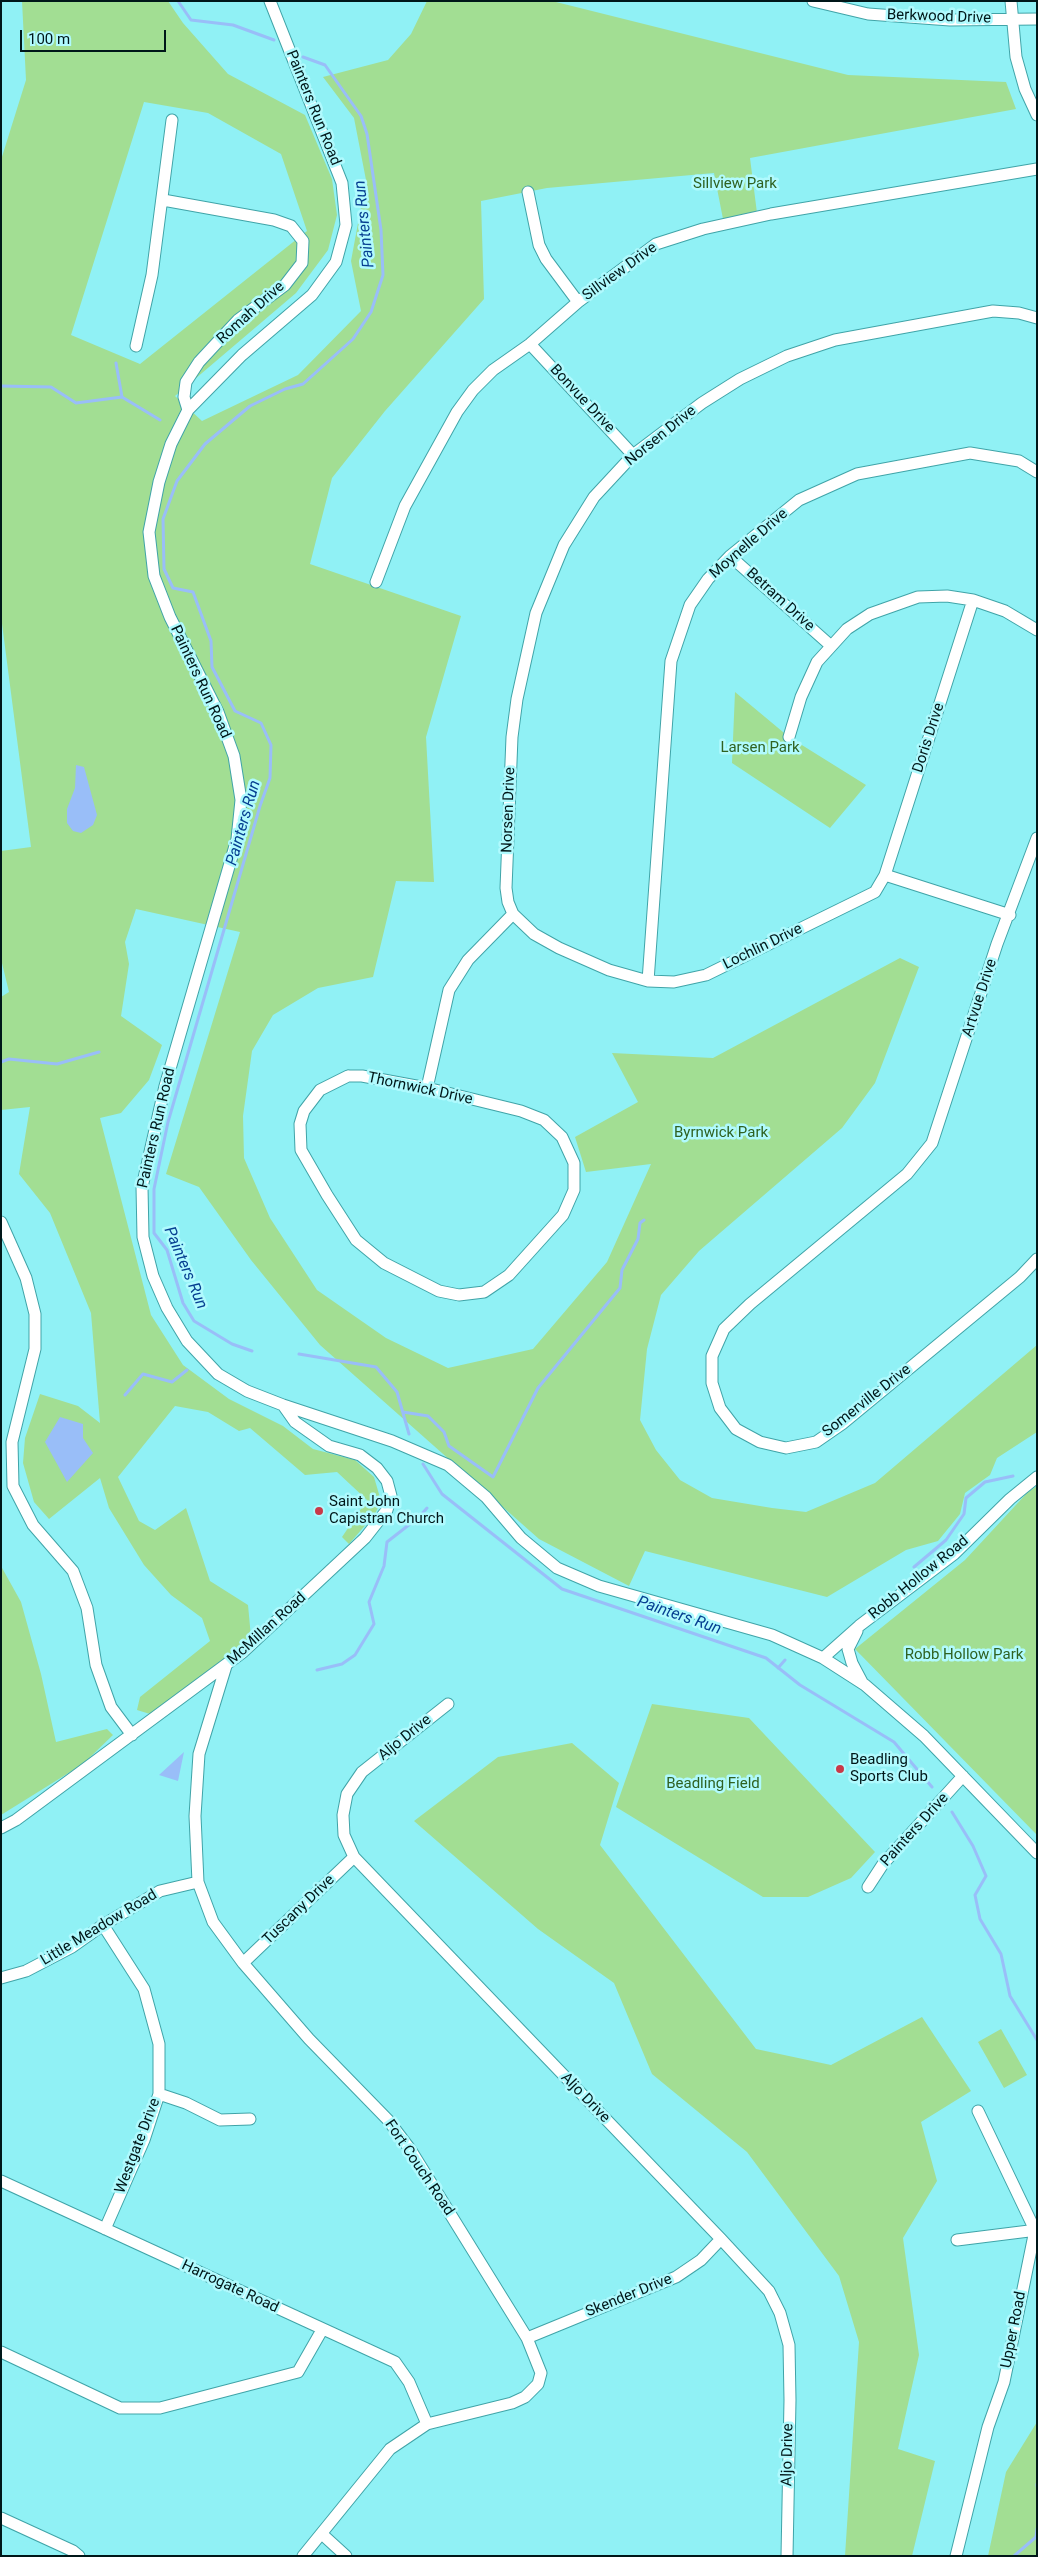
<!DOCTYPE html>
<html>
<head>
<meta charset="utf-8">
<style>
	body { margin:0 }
	#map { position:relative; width:1038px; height:2557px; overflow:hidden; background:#90f1f5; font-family:Roboto,sans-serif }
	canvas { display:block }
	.frame { position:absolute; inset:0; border:2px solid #001719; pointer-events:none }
	.scale { position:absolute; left:20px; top:30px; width:146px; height:22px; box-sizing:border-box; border:2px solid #001719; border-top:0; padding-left:6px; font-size:15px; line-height:18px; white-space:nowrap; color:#001719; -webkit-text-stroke:4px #b0fafe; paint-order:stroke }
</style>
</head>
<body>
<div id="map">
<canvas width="1038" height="2557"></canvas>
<div class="frame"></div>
<div class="scale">100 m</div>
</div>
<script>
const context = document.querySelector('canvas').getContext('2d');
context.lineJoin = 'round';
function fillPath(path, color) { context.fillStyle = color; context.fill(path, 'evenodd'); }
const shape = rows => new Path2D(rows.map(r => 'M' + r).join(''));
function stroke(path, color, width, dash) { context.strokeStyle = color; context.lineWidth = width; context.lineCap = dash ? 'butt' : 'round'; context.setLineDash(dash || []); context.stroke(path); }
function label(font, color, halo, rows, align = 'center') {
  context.font = font + ' Roboto,sans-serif'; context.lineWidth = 5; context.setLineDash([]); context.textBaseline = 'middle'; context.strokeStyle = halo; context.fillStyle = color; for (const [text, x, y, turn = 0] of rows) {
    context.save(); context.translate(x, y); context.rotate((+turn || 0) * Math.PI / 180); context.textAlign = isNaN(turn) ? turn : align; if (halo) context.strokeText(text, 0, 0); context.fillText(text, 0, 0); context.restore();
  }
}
fillPath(shape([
	[22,1,168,1,183,23,228,74,305,115,332,179,337,215,328,250,296,293,175,396,202,421,298,375,361,311,351,261,366,180,354,118,323,77,388,60,411,34,427,1,552,1,848,75,1006,82,1016,109,750,158,757,213,723,219,714,173,547,188,481,201,484,299,385,411,332,478,310,564,461,616,426,737,434,882,396,881,373,977,318,988,273,1015,252,1051,243,1116,244,1158,270,1218,317,1290,386,1338,448,1368,533,1349,607,1262,651,1164,586,1172,575,1137,638,1102,612,1053,713,1058,900,958,919,967,875,1083,842,1128,699,1251,661,1295,647,1349,640,1420,656,1450,680,1480,712,1498,772,1508,806,1512,875,1483,1037,1345,1037,1432,997,1458,990,1475,965,1493,960,1514,938,1541,906,1550,827,1597,645,1551,629,1586,539,1539,320,1345,251,1260,199,1187,166,1174,240,932,136,909,125,942,129,964,121,1016,162,1045,149,1080,121,1113,100,1118,151,1315,183,1365,229,1399,283,1426,313,1449,355,1460,374,1477,381,1501,375,1514,349,1544,342,1537,367,1500,337,1472,305,1475,250,1428,239,1431,208,1412,175,1406,118,1477,139,1521,155,1530,186,1508,210,1581,248,1605,251,1637,214,1668,150,1714,137,1710,140,1697,210,1641,202,1618,171,1595,144,1565,109,1508,100,1478,49,1519,34,1502,23,1463,25,1438,40,1394,78,1406,100,1423,91,1313,50,1213,19,1174,30,1107,1,1110,1,997,9,992,1,959,1,851,31,847,1,616,1,160,26,80],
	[144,102,208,113,281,154,307,231,140,364,71,335],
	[735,692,789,737,866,785,830,828,732,763],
	[1037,1486,1037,1835,855,1649,965,1560,1027,1493],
	[1,1566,21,1602,41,1674,56,1742,107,1729,113,1735,83,1764,1,1815],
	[652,1704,749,1718,875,1852,851,1878,808,1897,763,1897,616,1807],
	[572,1743,619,1783,600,1845,756,2049,831,2065,922,2017,971,2091,921,2122,937,2181,903,2238,919,2355,898,2449,935,2461,912,2556,845,2556,859,2342,839,2276,747,2152,652,2074,614,1983,538,1929,414,1821,498,1757],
	[1001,2029,1027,2075,1004,2088,978,2042],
	[1037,2422,1037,2556,988,2556,1006,2472]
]), '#a2de93');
fillPath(shape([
	[76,765,84,767,97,815,93,825,81,833,73,831,67,823,67,809,75,788],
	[60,1417,83,1424,83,1438,93,1453,67,1482,45,1442],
	[184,1752,178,1781,159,1775]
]), '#99bef8');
stroke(shape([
	[178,1,191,20,233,25,274,40],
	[116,363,122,397,160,420],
	[1,386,51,387,76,403,122,397],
	[1,1062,9,1059,57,1064,99,1052],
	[252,1351,232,1344,194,1321,183,1303,167,1250,154,1233,154,1189,168,1122,260,806,270,778,271,745,261,723,235,711,212,667,211,641,193,592,173,588,164,569,163,519,177,481,205,444,250,406,285,389,303,384,353,339,371,312,383,275,381,230,367,134,361,116,325,65,303,57],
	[299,1354,376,1367,397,1392,409,1434],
	[125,1395,143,1374,172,1382,187,1370],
	[403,1412,428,1416,444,1432,449,1446,493,1477,538,1388,620,1288,622,1270,638,1239,640,1223,644,1220],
	[423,1464,442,1494,562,1589,766,1658,800,1685,894,1742,932,1787],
	[914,1567,946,1540,964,1514,966,1498,985,1482,1013,1476],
	[778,1668,785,1660],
	[317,1670,342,1664,355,1655,374,1624,369,1602,384,1566,387,1542,419,1517,427,1508],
	[952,1812,973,1846,986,1876,975,1895,980,1919,1001,1954,1010,1996,1037,2040],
	[1037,2484,1037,2486],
	[1014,2556,1036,2537,1037,2529]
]), '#99bef8', 3);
const minor = shape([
	[270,1,342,183,346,225,336,262,312,295,242,355,188,410,171,444,159,482,149,532,154,576,170,617,218,712,234,756,241,800,237,839,165,1086,142,1187,143,1237,153,1276,167,1308,187,1341,218,1374,247,1391,283,1405,392,1441,448,1465,486,1497,521,1538,557,1568,599,1586,772,1635,823,1658,865,1685,924,1736,1037,1853],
	[813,1,868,14,950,20,1037,19],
	[1011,1,1016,57,1025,89,1037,115],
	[528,192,539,245,546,259,578,302],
	[163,200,274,220,291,226,303,241,302,263,285,285,238,320,199,362,186,382,184,397,188,410],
	[530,344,633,455],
	[136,346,152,275,172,120],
	[730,556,830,645],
	[376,582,405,506,457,412,473,390,493,370,530,344,578,302,656,244,703,229,771,214,1037,169],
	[789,737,801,697,817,662,847,629,870,614,918,597,947,596,973,600,1005,611,1037,630],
	[1037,838,997,944,932,1143,907,1174,750,1304,724,1329,712,1356,712,1383,720,1408,736,1429,760,1442,786,1448,816,1442,842,1424,1020,1277,1037,1259],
	[885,875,973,600],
	[1010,915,885,875,875,892,706,975,674,982,648,981,609,970,559,948,534,934,513,914,508,902,506,888,512,737,517,699,536,613,564,545,594,497,633,455,702,403,740,379,787,356,835,340,993,311,1019,313,1037,318],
	[648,981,671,661,690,605,708,579,730,556,799,500,857,474,970,453,1019,461,1037,472],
	[348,1076,362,1076,427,1088,521,1111,544,1120,562,1137,574,1163,574,1190,563,1215,509,1275,484,1292,459,1295,439,1291,384,1263,356,1240,327,1195,301,1150,300,1124,304,1111,320,1090,348,1076],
	[427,1088,449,990,468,960,513,914],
	[1,1222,26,1278,35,1314,35,1349,12,1442,13,1486,33,1525,73,1571,87,1608,96,1665,111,1707,132,1735],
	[857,1631,848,1649,852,1663,862,1682],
	[823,1658,859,1626,954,1554,1010,1499,1037,1477],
	[226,1666,199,1754,195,1816,198,1882,213,1922,243,1963,309,2039,388,2120,410,2149,527,2338,541,2373,538,2384,525,2397,512,2403,427,2424,390,2449,303,2556],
	[448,1704,362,1772,347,1794,343,1815,344,1835,354,1857,721,2239,769,2291,780,2313,789,2345,790,2400,787,2556],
	[1,1828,16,1820,243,1652,365,1538,387,1510,391,1496,387,1481,377,1468,360,1455,329,1446,295,1422,283,1405],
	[868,1887,883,1864,963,1776],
	[103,1925,144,1989,159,2044,159,2094,144,2140,105,2229],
	[243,1963,354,1857],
	[1,1978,26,1971,72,1947,103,1925,160,1891,198,1882],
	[159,2094,186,2103,220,2120,250,2119],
	[1,2181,395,2362,409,2382,427,2424],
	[957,2240,1037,2230],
	[527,2338,676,2277,701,2260,721,2239],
	[1,2352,120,2408,160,2408,298,2372,322,2330],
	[1,2518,73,2551,79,2556],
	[323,2535,346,2556],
	[956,2556,988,2427,1004,2382,1035,2230,978,2111]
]);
stroke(minor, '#40a4a8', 13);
stroke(minor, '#fff', 11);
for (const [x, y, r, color] of [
	[319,1511,5,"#c93948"],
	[840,1769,5,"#c93948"]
]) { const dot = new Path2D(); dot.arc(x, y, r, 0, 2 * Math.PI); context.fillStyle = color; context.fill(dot); stroke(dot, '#b0fafe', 2); }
label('15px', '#001719', '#b0fafe', [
	["Berkwood Drive",939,17,2],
	["Painters Run Road",313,108,68],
	["Sillview Drive",620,272,-36],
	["Romah Drive",251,313,-42],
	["Bonvue Drive",582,399,47],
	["Norsen Drive",661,436,-39],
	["Moynelle Drive",749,544,-41],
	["Betram Drive",780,600,42],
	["Painters Run Road",200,682,65],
	["Doris Drive",929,738,-72],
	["Norsen Drive",509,810,-88],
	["Lochlin Drive",763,947,-26],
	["Artvue Drive",980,998,-72],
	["Thornwick Drive",420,1089,12],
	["Painters Run Road",157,1128,-77],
	["Somerville Drive",867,1401,-38],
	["Robb Hollow Road",919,1578,-39],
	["McMillan Road",267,1629,-42],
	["Aljo Drive",405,1738,-39],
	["Painters Drive",915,1830,-48],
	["Tuscany Drive",299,1910,-44],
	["Little Meadow Road",99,1928,-31],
	["Aljo Drive",585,2098,46],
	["Westgate Drive",138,2146,-69],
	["Fort Couch Road",419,2168,56],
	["Harrogate Road",230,2287,25],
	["Skender Drive",629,2296,-22],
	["Upper Road",1014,2330,-79],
	["Aljo Drive",788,2455,-89]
]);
label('15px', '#2f6121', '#b0fafe', [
	["Sillview Park",735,184],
	["Larsen Park",760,748],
	["Byrnwick Park",721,1133],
	["Robb Hollow Park",964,1655],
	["Beadling Field",713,1784]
]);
label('15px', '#001719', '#b0fafe', [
	["Saint John",329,1502],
	["Capistran Church",329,1519],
	["Beadling",850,1760],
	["Sports Club",850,1777]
], 'left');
label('italic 16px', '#063f91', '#b0fafe', [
	["Painters Run",365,224,-96],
	["Painters Run",244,823,-74],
	["Painters Run",185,1268,67],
	["Painters Run",679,1616,19]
]);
</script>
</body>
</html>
